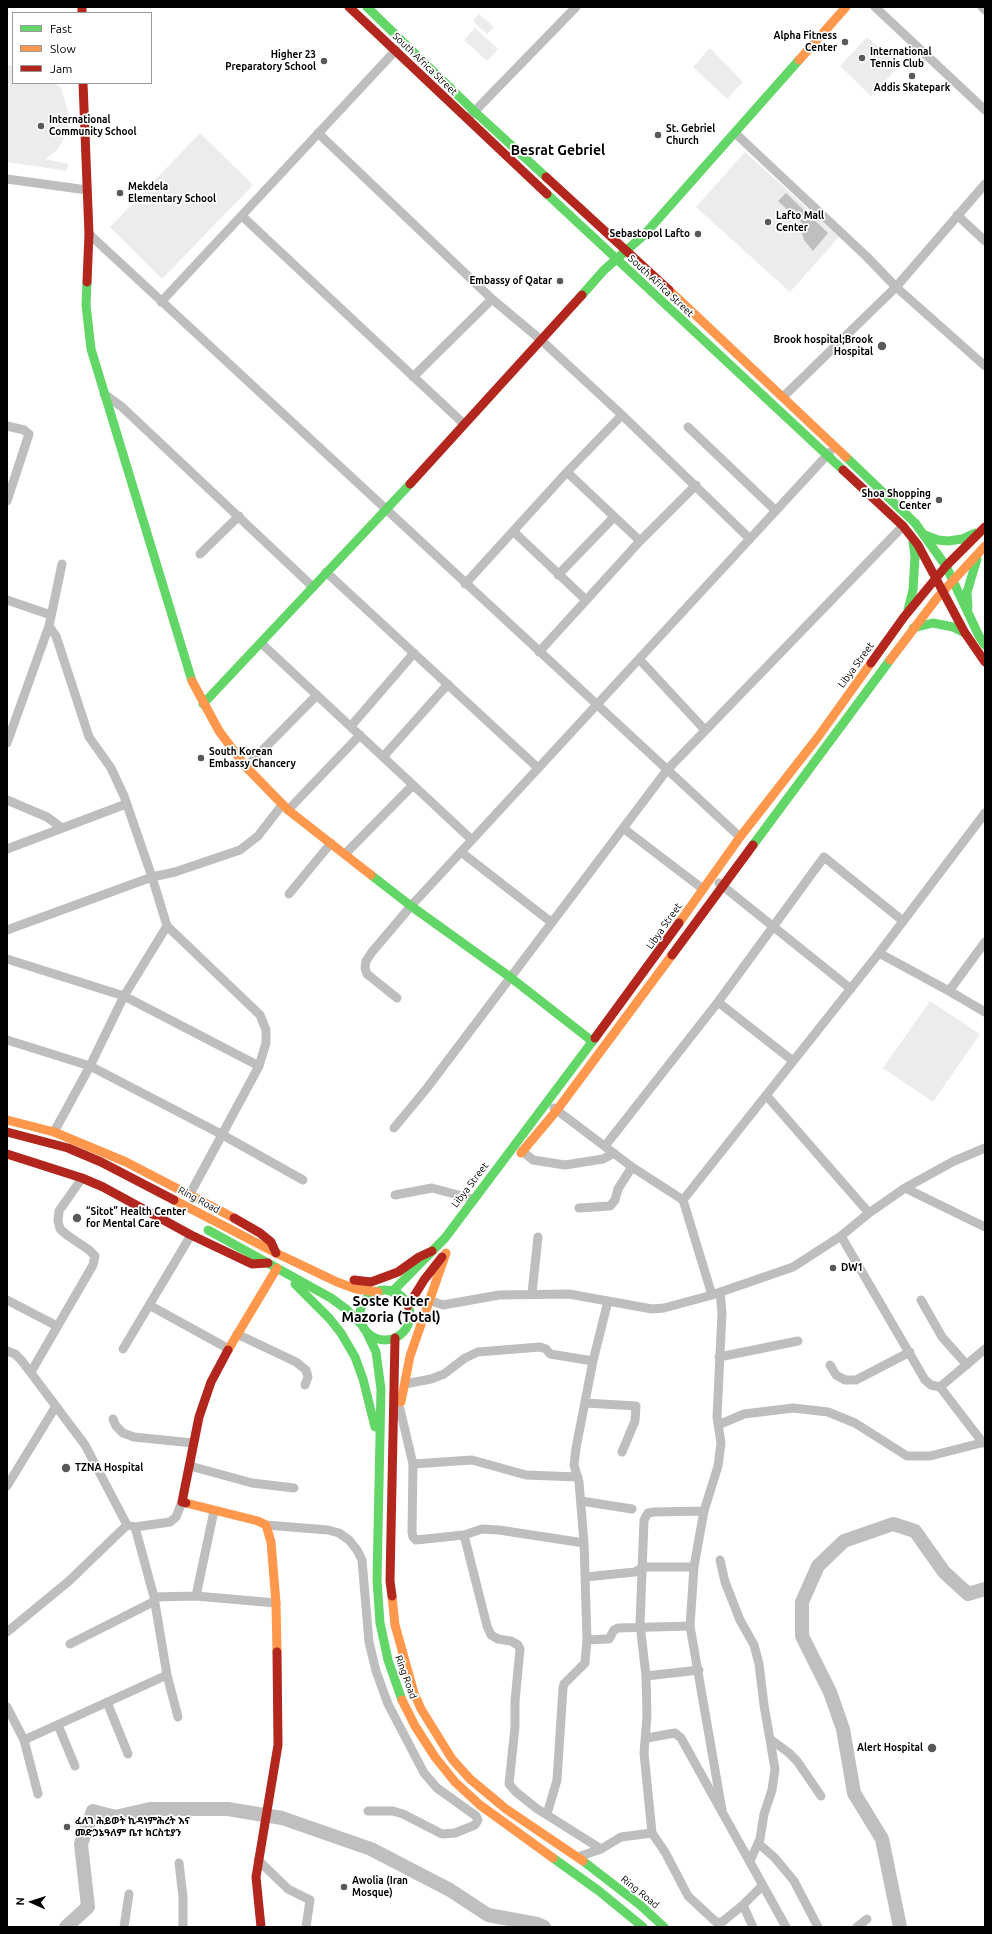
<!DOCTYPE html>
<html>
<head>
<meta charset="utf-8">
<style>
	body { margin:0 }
	#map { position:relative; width:992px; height:1934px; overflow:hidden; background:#fff; font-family:Ubuntu,sans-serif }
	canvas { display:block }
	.frame { position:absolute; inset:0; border:8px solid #000; pointer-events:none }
	.legend { position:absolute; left:12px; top:12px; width:140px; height:72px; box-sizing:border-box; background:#fff; border:1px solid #999; margin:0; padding:5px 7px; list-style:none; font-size:12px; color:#000 }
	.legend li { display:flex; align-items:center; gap:8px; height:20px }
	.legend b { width:20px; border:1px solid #999 }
	.north { position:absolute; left:12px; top:1882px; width:40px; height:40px; -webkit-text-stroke:3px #fff; paint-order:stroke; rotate:273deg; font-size:11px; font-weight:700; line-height:16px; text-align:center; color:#000 }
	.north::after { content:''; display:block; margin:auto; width:14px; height:18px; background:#000; clip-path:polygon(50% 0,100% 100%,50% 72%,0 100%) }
</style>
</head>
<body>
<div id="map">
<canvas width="992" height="1934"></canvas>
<div class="frame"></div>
<ul class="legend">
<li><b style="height:5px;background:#63d668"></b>Fast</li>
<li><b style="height:5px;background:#ff974d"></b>Slow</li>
<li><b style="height:5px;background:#b3261e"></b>Jam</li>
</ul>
<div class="north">N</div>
</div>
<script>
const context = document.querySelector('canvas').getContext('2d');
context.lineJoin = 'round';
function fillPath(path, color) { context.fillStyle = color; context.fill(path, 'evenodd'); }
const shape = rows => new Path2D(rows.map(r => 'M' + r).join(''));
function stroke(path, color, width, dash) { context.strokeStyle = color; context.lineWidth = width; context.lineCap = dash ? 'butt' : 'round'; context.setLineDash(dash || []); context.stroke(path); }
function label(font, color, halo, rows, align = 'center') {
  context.font = font + ' Ubuntu,"Noto Sans Ethiopic",sans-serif'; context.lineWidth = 3.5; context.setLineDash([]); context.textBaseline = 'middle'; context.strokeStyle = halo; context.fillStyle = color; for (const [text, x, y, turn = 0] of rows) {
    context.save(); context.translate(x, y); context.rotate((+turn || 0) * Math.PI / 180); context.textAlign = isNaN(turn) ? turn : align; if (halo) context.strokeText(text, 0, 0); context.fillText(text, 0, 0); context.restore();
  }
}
fillPath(shape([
	[479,14,494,27,487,34,473,21],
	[475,28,498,49,487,61,464,40],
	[867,37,899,66,871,96,840,66],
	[710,48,743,82,727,99,693,67],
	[7,65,13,66,13,83,55,83,61,88,69,114,68,132,57,150,45,159,68,164,67,171,7,162],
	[200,133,253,185,162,279,110,227],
	[745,152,839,237,790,292,696,207],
	[930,1001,980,1034,933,1102,883,1068]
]), '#ececec');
fillPath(shape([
	[786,193,828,233,813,251,804,240,801,229,803,224,778,201]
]), '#bfbfbf');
stroke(shape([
	[66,1927,88,1907,81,1844,93,1811,115,1817,150,1809,228,1809,282,1818,371,1849,450,1890,488,1915,537,1924,544,1927],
	[900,1927,882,1839,854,1793,843,1729,830,1692,802,1636,802,1602,818,1566,844,1541,893,1524,915,1531,944,1572,968,1594,985,1589]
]), '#bfbfbf', 14);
stroke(shape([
	[875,7,985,110],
	[982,7,985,10],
	[471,115,576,7],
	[318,133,492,299,541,340,622,415,750,539],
	[735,133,866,256,896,287,985,366],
	[7,179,87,190],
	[957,215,985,241],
	[242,216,464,424],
	[89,234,740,837],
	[161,302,396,50],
	[413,377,492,299],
	[104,394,122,407,313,587],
	[783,397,896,287,985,184],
	[7,426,24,430,29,434,7,501],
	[688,427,776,511],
	[567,472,640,541],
	[514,532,586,600],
	[200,554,239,516],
	[326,572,538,768],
	[558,575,614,517],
	[465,584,567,472,622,415],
	[7,600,51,615],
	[49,626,56,636,89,737,111,768,124,796,152,877,167,926,260,1015,266,1030,266,1043,259,1066,190,1194],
	[261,643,472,840],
	[539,652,640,541,696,485],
	[639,659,705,730],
	[351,726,414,653],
	[7,743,49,626,62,564],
	[383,757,448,684],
	[246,767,317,695],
	[7,800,47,817,62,828],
	[288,810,360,735],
	[623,828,703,889],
	[7,849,126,804],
	[461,852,551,922],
	[345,854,413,785],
	[719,883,851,989],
	[289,894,331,843],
	[7,930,152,877,175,872,240,850,258,836,282,805],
	[879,953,949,991,985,1012],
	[7,959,124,996,259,1066],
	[949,991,985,942],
	[397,998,367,974,365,968,366,961,372,952,411,906,830,452],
	[718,1002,793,1061],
	[7,1040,90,1066,221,1134,303,1180],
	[766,1095,869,1213],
	[554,1108,632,1167,683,1200,712,1295],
	[394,1128,427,1088,667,770,903,526],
	[54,1132,90,1066,124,996,167,926],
	[605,1146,718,1002,824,857,903,921],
	[522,1151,533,1160,565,1165,603,1159,614,1153],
	[905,1188,985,1227],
	[395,1195,432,1188,473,1199],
	[683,1200,879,953,985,813],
	[579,1208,610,1206,615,1200,618,1189,632,1167],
	[841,1236,925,1380,931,1385,940,1387,983,1443],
	[720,1292,722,1313,717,1417,721,1443,718,1466,704,1511,698,1544,694,1567,690,1626,722,1810],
	[532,1293,538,1237],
	[7,1300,57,1326],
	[429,1300,443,1305,499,1295,569,1294,652,1309,664,1308,712,1295,793,1267,841,1236,869,1213,905,1188,954,1161,985,1148],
	[921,1300,942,1337,967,1365],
	[149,1305,229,1349],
	[237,1334,296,1362,306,1370,308,1377,305,1385],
	[123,1349,191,1235],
	[7,1351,15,1354,22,1361,85,1445,127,1525],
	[719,1357,798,1341],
	[830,1365,836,1375,845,1380,856,1380,910,1352],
	[31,1372,93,1265,95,1256,89,1250,67,1235,60,1229,58,1221,59,1211,82,1178],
	[405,1384,431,1379,444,1374,465,1358,478,1352,540,1347,546,1349,550,1354,593,1361],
	[940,1387,985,1349],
	[585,1403,636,1406,635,1421,622,1452],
	[400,1409,413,1464,412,1532,413,1537,416,1540,464,1535,482,1529,499,1530,584,1543],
	[113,1419,116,1426,123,1433,134,1437,193,1443],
	[718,1425,744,1414,793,1408,828,1412,855,1423,907,1456,930,1456,985,1442],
	[413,1464,472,1460,526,1475,578,1477],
	[190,1466,252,1483,294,1488],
	[7,1486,56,1406],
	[581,1501,632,1509],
	[704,1511,654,1512,648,1513,644,1520,640,1624,646,1676,647,1716,644,1753,652,1833,665,1852,688,1896,716,1922,722,1922,743,1905,763,1885],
	[266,1525,328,1530,339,1533,349,1540,357,1550,362,1560,369,1642,376,1671,388,1704,424,1773,437,1788,476,1816,478,1820,475,1825,455,1833,442,1834,403,1814,393,1811,368,1811],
	[135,1527,154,1597,167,1675,178,1717],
	[464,1535,487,1626,491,1635,498,1639,511,1641,518,1645,520,1649,515,1701,515,1727,509,1784,516,1792,536,1808,601,1849],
	[720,1560,725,1582,740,1620,754,1645,759,1664,764,1705,775,1769,772,1790,764,1814,760,1839,750,1861],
	[585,1577,635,1572,643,1567,694,1567],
	[196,1596,214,1511],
	[154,1597,196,1596,276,1603],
	[7,1632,69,1581,127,1525,135,1527,170,1522,176,1517,182,1502],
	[587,1640,609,1639,614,1630,618,1628,690,1626],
	[70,1644,155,1601],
	[646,1676,699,1670],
	[107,1702,128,1754],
	[7,1707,24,1740,38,1794],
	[58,1725,75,1766],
	[647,1738,675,1733,681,1738,786,1927],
	[770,1739,789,1753,797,1761,821,1796],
	[24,1740,167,1675],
	[547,1814,557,1780,563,1688,564,1684,585,1663,587,1640,584,1543,579,1482,574,1465,576,1448,593,1361,608,1301],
	[758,1843,775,1858,794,1881,818,1927],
	[578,1857,601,1849,621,1837,652,1833],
	[258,1860,288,1889,310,1900,306,1927],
	[179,1863,183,1897,183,1927],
	[743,1905,753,1927],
	[124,1927,129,1894],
	[857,1927,867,1919]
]), '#bebebe', 9);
stroke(shape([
	[367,7,475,112,546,177],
	[547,194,843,470],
	[87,282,86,305,91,349,192,681],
	[582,295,604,270,644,235,799,60],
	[846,457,915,523,946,566,979,636,985,645],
	[925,535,938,540,948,541,962,539,975,533],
	[968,608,967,592,977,559],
	[908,610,913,590,915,557,913,542],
	[913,628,933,623,953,627,965,633],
	[203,704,410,484],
	[753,845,890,660],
	[371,875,411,906,510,977,592,1041],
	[208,1230,331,1298,346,1309,362,1325],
	[295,1284,329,1318,341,1333,355,1357,363,1379,375,1427],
	'360 1315a25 25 0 1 1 50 0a25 25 0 1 1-50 0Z',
	[392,1292,445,1238,595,1038],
	[366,1331,376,1352,381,1389,377,1580,380,1623,388,1660,402,1700],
	[553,1858,599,1891,643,1927],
	[583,1861,640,1905,664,1927]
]), '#63d668', 9);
stroke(shape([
	[799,60,846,7],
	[669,290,846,457],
	[890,660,937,598,985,546],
	[192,681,219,731,246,767,288,810,371,875],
	[679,923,740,837,818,737,871,663],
	[7,1120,54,1132,126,1162,234,1218],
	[521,1153,557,1110,672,955],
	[174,1200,276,1253,337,1282,356,1289,378,1292],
	[228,1350,277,1268],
	[401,1402,410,1356,446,1253],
	[186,1503,258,1521,266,1525,271,1542,276,1603,277,1652],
	[392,1596,395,1625,414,1693,421,1709,452,1759,470,1779,506,1809,583,1861],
	[402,1700,415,1726,435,1757,455,1782,480,1805,553,1858]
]), '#ff974d', 9);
stroke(shape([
	[82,7,82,13],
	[349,7,547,194],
	[83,83,89,234,87,282],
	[546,177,669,290],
	[843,470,903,526,918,545,965,633,985,662],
	[410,484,582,295],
	[871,663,904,617,946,566,985,527],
	[672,955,753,845],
	[595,1038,679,923],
	[7,1132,68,1148,101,1162,174,1200],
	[7,1154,82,1178,103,1187,191,1235,252,1264,268,1263],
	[234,1218,260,1233,271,1242,276,1253],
	[354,1280,371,1282,398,1272,419,1257,432,1251],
	[408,1306,424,1280,442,1257],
	[186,1503,182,1502,199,1417,211,1382,228,1350],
	[392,1596,390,1581,395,1338],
	[261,1927,256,1877,278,1745,277,1652]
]), '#b3261e', 9);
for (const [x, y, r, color] of [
	[845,42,4,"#595959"],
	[862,58,4,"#595959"],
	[324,61,4,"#595959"],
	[912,76,4,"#595959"],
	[41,126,4,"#595959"],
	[658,135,4,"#595959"],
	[120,193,4,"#595959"],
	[768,222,4,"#595959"],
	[698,234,4,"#595959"],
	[560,281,4,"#595959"],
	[882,346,5,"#595959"],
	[939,500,4,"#595959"],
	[201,758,4,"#595959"],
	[77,1218,5,"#595959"],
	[833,1268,4,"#595959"],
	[66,1468,5,"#595959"],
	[932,1748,5,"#595959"],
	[67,1827,4,"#595959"],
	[344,1887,4,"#595959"]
]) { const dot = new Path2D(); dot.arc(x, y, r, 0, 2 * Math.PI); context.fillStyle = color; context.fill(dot); stroke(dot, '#fff', 1.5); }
label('bold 10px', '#000', '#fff', [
	["Alpha Fitness",837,36,"right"],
	["Center",837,48,"right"],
	["International",870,52],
	["Tennis Club",870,64],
	["Higher 23",316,55,"right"],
	["Preparatory School",316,67,"right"],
	["Addis Skatepark",912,88,"center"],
	["International",49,120],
	["Community School",49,132],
	["St. Gebriel",666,129],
	["Church",666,141],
	["Mekdela",128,187],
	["Elementary School",128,199],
	["Lafto Mall",776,216],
	["Center",776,228],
	["Sebastopol Lafto",690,234,"right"],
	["Embassy of Qatar",552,281,"right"],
	["Brook hospital;Brook",873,340,"right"],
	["Hospital",873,352,"right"],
	["Shoa Shopping",931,494,"right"],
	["Center",931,506,"right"],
	["South Korean",209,752],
	["Embassy Chancery",209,764],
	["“Sitot” Health Center",86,1212],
	["for Mental Care",86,1224],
	["DW1",841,1268],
	["TZNA Hospital",75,1468],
	["Alert Hospital",923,1748,"right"],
	["ፈለገ ሕይወት ኪዳነምሕረት እና",75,1821],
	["መድኃኔዓለም ቤተ ክርስቲያን",75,1833],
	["Awolia (Iran",352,1881],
	["Mosque)",352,1893]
], 'left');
label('10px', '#000', '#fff', [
	["South Africa Street",425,64,44],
	["South Africa Street",661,286,43],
	["Libya Street",856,665,-54],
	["Libya Street",664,926,-55],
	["Libya Street",470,1185,-53],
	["Ring Road",199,1200,28],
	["Ring Road",406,1677,70],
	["Ring Road",640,1892,39]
]);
label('bold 14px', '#000', '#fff', [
	["Besrat Gebriel",558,150],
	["Soste Kuter",391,1301],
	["Mazoria (Total)",391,1317]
]);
</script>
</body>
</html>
